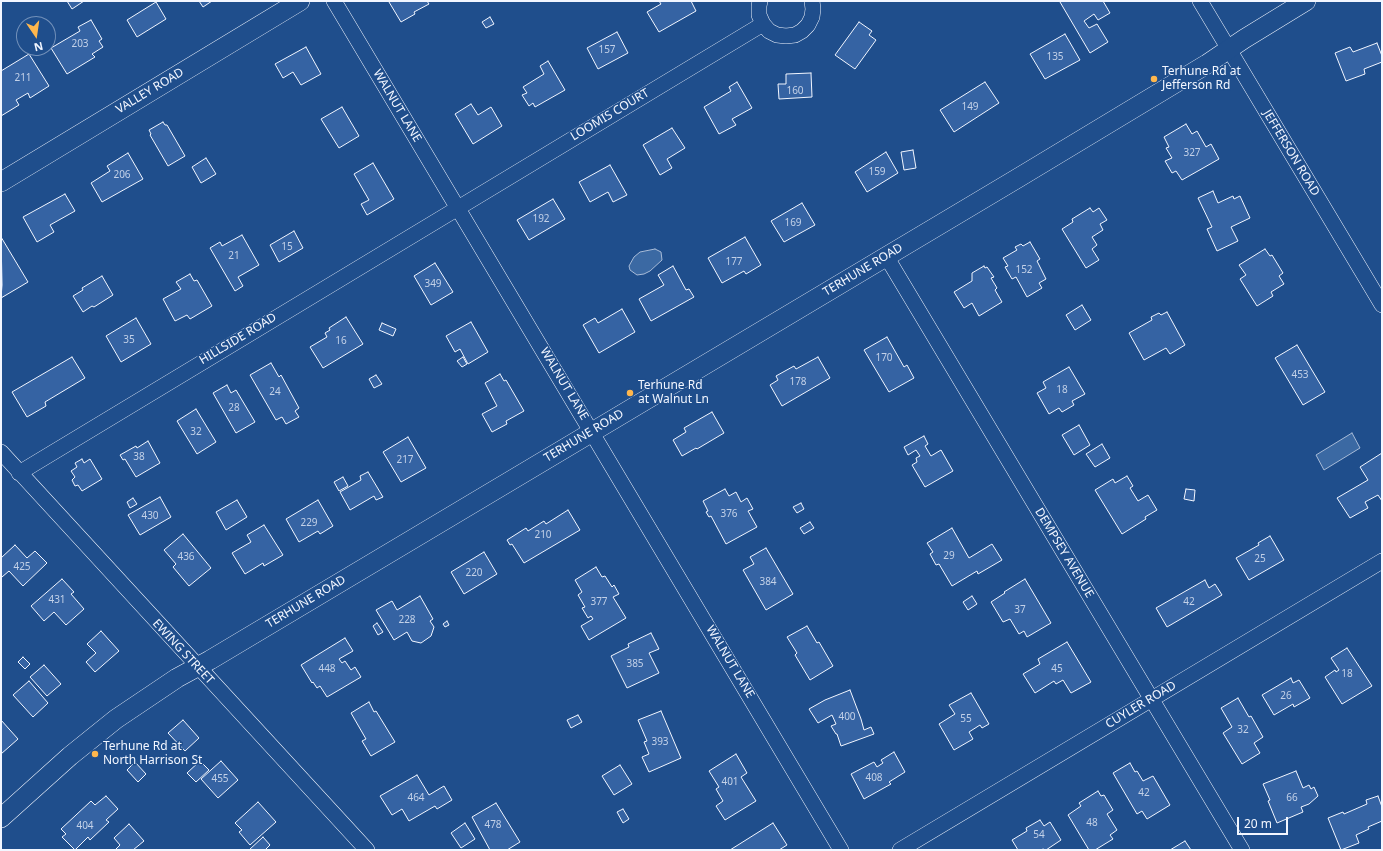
<!DOCTYPE html>
<html>
<head>
<meta charset="utf-8">
<style>
	body { margin:0 }
	#map { position:relative; width:1383px; height:851px; overflow:hidden; background:#1f4e8c; font-family:"Noto Sans",sans-serif }
	canvas { display:block }
	.frame { position:absolute; inset:0; border:2px solid #f2f6ff; pointer-events:none }
	.north { position:absolute; left:16px; top:16px; width:40px; height:40px; box-sizing:border-box; background:#1f4e8c; border:1px solid #7391ba; border-radius:50%; rotate:167deg; font-size:11px; font-weight:700; line-height:16px; text-align:center; color:#f2f6ff }
	.north::after { content:''; display:block; margin:auto; width:14px; height:18px; background:#ffb74d; clip-path:polygon(50% 0,100% 100%,50% 72%,0 100%) }
	.scale { position:absolute; left:1237px; top:817px; width:51px; height:18px; box-sizing:border-box; border:2px solid #f2f6ff; border-top:0; padding-left:5px; font-size:12px; line-height:14px; white-space:nowrap; color:#f2f6ff; -webkit-text-stroke:3px #1f4e8c; paint-order:stroke }
</style>
</head>
<body>
<div id="map">
<canvas width="1383" height="851"></canvas>
<div class="frame"></div>
<div class="north">N</div>
<div class="scale">20 m</div>
</div>
<script>
const context = document.querySelector('canvas').getContext('2d');
context.lineJoin = 'round';
function fillPath(path, color) { context.fillStyle = color; context.fill(path, 'evenodd'); }
const shape = rows => new Path2D(rows.map(r => 'M' + r).join(''));
function stroke(path, color, width, dash) { context.strokeStyle = color; context.lineWidth = width; context.lineCap = dash ? 'butt' : 'round'; context.setLineDash(dash || []); context.stroke(path); }
function label(font, color, halo, rows, align = 'center') {
  context.font = font + ' "Noto Sans",sans-serif'; context.lineWidth = 3; context.setLineDash([]); context.textBaseline = 'middle'; context.strokeStyle = halo; context.fillStyle = color; for (const [text, x, y, turn = 0] of rows) {
    context.save(); context.translate(x, y); context.rotate((+turn || 0) * Math.PI / 180); context.textAlign = isNaN(turn) ? turn : align; if (halo) context.strokeText(text, 0, 0); context.fillText(text, 0, 0); context.restore();
  }
}
const water = shape([
	[655,249,661,252,662,260,650,271,644,274,637,275,630,270,629,266,634,257,640,252,655,249],
	[1352,433,1360,448,1324,470,1316,455,1352,433]
]);
fillPath(water, '#3b69a3');
stroke(water, '#a8bbd7', 1);
const building = shape([
	[67,1,84,1,72,9,67,1],
	[199,1,212,1,203,7,199,1],
	[389,1,427,1,429,4,414,12,415,14,401,22,389,2,389,1],
	[659,1,691,1,696,11,659,32,647,12,661,4,659,1],
	[1061,1,1103,1,1110,13,1098,20,1094,14,1084,21,1089,28,1097,24,1108,42,1090,53,1060,2,1061,1],
	[156,2,166,19,137,37,127,20,156,2],
	[490,17,494,24,486,28,482,22,490,17],
	[91,20,102,39,99,41,103,47,92,54,95,57,67,74,51,48,80,31,78,27,91,20],
	[859,22,872,31,869,35,876,40,855,69,835,55,859,22],
	[617,32,628,53,598,69,587,48,617,32],
	[1065,34,1080,60,1045,79,1030,54,1065,34],
	[1377,43,1382,56,1382,62,1364,69,1365,74,1346,81,1335,53,1350,47,1353,52,1377,43],
	[306,47,321,74,301,85,293,72,283,78,275,64,306,47],
	[29,54,49,86,30,98,28,93,16,100,19,105,1,116,1,71,29,54],
	[548,61,565,90,535,107,533,103,529,106,522,95,527,93,523,87,544,74,540,66,548,61],
	[811,73,812,97,779,99,778,84,786,84,786,74,811,73],
	[737,82,752,108,732,119,736,125,719,134,704,107,731,91,729,87,737,82],
	[985,82,999,103,954,132,940,110,985,82],
	[471,104,478,115,491,107,502,126,473,144,455,114,471,104],
	[342,107,359,136,339,148,321,119,342,107],
	[163,122,165,125,167,125,185,156,168,166,150,135,151,134,149,130,163,122],
	[1186,124,1192,134,1197,131,1206,147,1211,144,1219,159,1182,180,1176,171,1172,173,1165,161,1172,158,1166,148,1169,147,1164,137,1186,124],
	[672,128,685,148,667,159,672,168,660,175,643,145,672,128],
	[913,150,916,168,904,170,901,152,913,150],
	[886,152,898,173,867,192,855,172,886,152],
	[128,153,143,179,102,202,91,183,110,171,107,166,128,153],
	[206,158,216,174,201,183,192,167,206,158],
	[373,163,394,199,367,215,361,204,369,200,354,174,373,163],
	[610,165,627,195,613,202,608,192,590,202,579,182,610,165],
	[1213,191,1218,203,1233,196,1234,199,1240,196,1250,218,1231,227,1238,241,1217,251,1207,229,1212,227,1198,198,1213,191],
	[65,194,75,211,50,225,54,232,37,242,23,217,65,194],
	[553,199,565,219,529,240,517,220,553,199],
	[802,203,815,225,784,242,771,221,802,203],
	[1090,208,1093,212,1099,208,1107,220,1100,224,1103,230,1092,237,1097,245,1092,249,1099,260,1086,268,1062,229,1073,222,1072,219,1090,208],
	[294,231,303,248,279,262,270,245,294,231],
	[242,235,259,265,238,277,243,286,235,291,210,248,220,242,222,246,242,235],
	[1,237,28,282,1,298,2,285,1,237],
	[745,237,761,265,746,274,744,271,722,283,708,258,745,237],
	[1030,242,1040,259,1037,261,1046,279,1039,283,1042,288,1027,297,1016,277,1012,279,1005,267,1008,266,1003,258,1017,250,1015,247,1021,244,1023,246,1030,242],
	[1265,249,1270,256,1272,255,1283,273,1279,276,1284,284,1271,292,1273,296,1257,306,1240,279,1246,275,1239,265,1265,249],
	[435,263,453,292,431,305,414,276,435,263],
	[673,266,686,290,689,289,694,297,651,321,639,299,664,285,658,275,673,266],
	[984,266,985,268,987,267,994,277,991,278,997,288,995,290,1002,302,979,316,972,303,964,308,954,292,972,281,972,273,984,266],
	[190,274,194,281,197,280,212,306,190,319,187,315,175,321,163,299,181,289,176,282,190,274],
	[102,276,113,295,94,307,92,306,83,312,73,296,83,290,82,288,102,276],
	[1082,305,1091,320,1075,330,1066,315,1082,305],
	[622,309,635,332,599,353,583,325,595,318,598,323,622,309],
	[1167,312,1185,345,1170,354,1166,348,1144,360,1129,333,1152,320,1151,317,1159,313,1161,315,1167,312],
	[346,317,363,344,323,368,310,347,327,337,325,333,330,330,329,328,346,317],
	[136,318,151,344,121,362,106,336,136,318],
	[471,322,488,352,468,364,460,349,455,352,446,336,471,322],
	[382,323,396,329,393,336,379,330,382,323],
	[887,337,904,367,907,365,914,378,889,392,864,350,887,337],
	[1297,345,1325,392,1303,405,1275,358,1297,345],
	[72,357,85,378,45,402,46,406,27,417,12,392,72,357],
	[463,357,467,364,462,367,457,361,463,357],
	[818,357,830,378,782,406,770,385,778,380,776,376,794,366,796,369,818,357],
	[271,363,279,377,281,375,299,408,295,411,299,417,286,424,282,417,276,420,250,375,271,363],
	[1069,367,1085,394,1072,401,1074,405,1062,412,1059,408,1049,414,1037,393,1046,388,1043,382,1069,367],
	[500,374,504,381,506,380,524,411,506,421,507,424,492,432,482,414,497,406,485,383,500,374],
	[376,375,382,384,374,388,369,379,376,375],
	[227,385,231,393,236,390,255,422,236,433,213,393,227,385],
	[196,409,216,442,197,454,177,421,196,409],
	[712,412,724,433,697,449,696,448,682,456,673,440,686,432,684,428,712,412],
	[1079,425,1090,445,1074,455,1062,435,1079,425],
	[924,436,928,444,925,446,931,456,941,450,953,471,925,487,912,465,917,462,916,458,920,456,916,450,908,455,904,447,924,436],
	[408,437,426,468,401,482,383,452,408,437],
	[148,441,160,463,136,477,125,459,123,460,120,455,136,446,137,448,148,441],
	[1102,444,1110,458,1095,467,1086,454,1102,444],
	[1382,453,1382,501,1378,495,1365,502,1368,508,1350,518,1337,498,1368,480,1360,467,1382,453],
	[82,459,84,463,90,459,102,479,82,491,78,485,75,486,72,480,75,477,71,471,77,467,75,463,82,459],
	[368,472,383,497,376,500,374,496,350,510,340,492,361,480,360,476,368,472],
	[1127,476,1133,486,1130,488,1138,501,1148,495,1157,510,1145,517,1146,519,1122,534,1095,490,1113,479,1115,483,1127,476],
	[343,477,348,486,339,491,334,482,343,477],
	[725,489,729,496,736,492,741,502,747,498,753,509,748,511,757,527,726,544,711,516,709,517,706,512,708,511,703,501,725,489],
	[1186,489,1195,490,1194,501,1184,499,1186,489],
	[160,497,171,517,140,535,128,515,160,497],
	[133,498,137,504,130,508,127,502,133,498],
	[237,500,247,517,226,530,216,512,237,500],
	[318,500,333,526,320,534,318,531,299,542,286,519,318,500],
	[801,503,804,509,797,513,793,507,801,503],
	[568,510,580,530,524,563,512,544,510,545,507,540,526,528,528,531,544,521,546,524,568,510],
	[810,522,814,528,804,534,800,528,810,522],
	[264,525,283,555,264,566,263,563,245,574,232,553,251,542,247,535,264,525],
	[952,528,969,558,992,544,1002,560,978,574,977,571,952,586,939,564,936,565,930,554,933,552,927,543,952,528],
	[183,534,211,568,189,586,173,567,176,564,164,550,183,534],
	[1270,536,1284,560,1249,580,1236,558,1259,545,1258,543,1270,536],
	[15,545,27,558,35,551,47,563,23,586,9,571,2,577,1,576,1,558,15,545],
	[766,548,793,594,766,610,743,570,754,564,750,557,766,548],
	[484,552,497,574,464,594,451,572,484,552],
	[596,567,602,577,605,576,612,587,614,585,619,594,613,597,626,618,589,640,581,626,593,619,591,616,588,618,582,608,585,607,578,595,582,592,575,580,596,567],
	[62,579,74,592,71,594,84,609,66,625,54,612,44,621,31,606,62,579],
	[1025,579,1051,623,1027,637,1024,631,1019,634,1010,619,1003,622,991,602,1005,593,1004,592,1025,579],
	[1205,580,1209,588,1215,584,1222,595,1167,627,1156,608,1205,580],
	[420,596,433,619,430,621,434,627,431,636,421,643,412,641,407,632,394,640,376,610,392,601,397,610,420,596],
	[972,596,977,604,968,610,963,602,972,596],
	[447,621,449,625,445,627,443,624,447,621],
	[377,623,383,632,378,635,373,626,377,623],
	[807,626,817,643,819,642,833,666,810,680,795,655,797,653,787,637,807,626],
	[101,631,119,651,95,672,86,662,96,653,87,644,101,631],
	[651,633,659,649,649,653,659,673,627,688,611,656,629,647,628,644,651,633],
	[345,638,353,651,339,659,342,663,345,661,351,670,355,667,361,677,327,697,320,686,317,688,313,682,312,683,301,665,345,638],
	[1067,642,1091,682,1071,693,1063,680,1056,684,1054,681,1035,693,1023,674,1040,664,1038,659,1067,642],
	[1347,648,1372,686,1342,704,1325,677,1335,670,1336,672,1339,670,1331,658,1347,648],
	[23,657,30,664,25,669,18,662,23,657],
	[44,665,61,684,47,696,30,677,44,665],
	[1291,678,1293,683,1299,680,1310,698,1294,707,1293,704,1274,715,1262,695,1291,678],
	[29,681,48,703,33,717,13,695,29,681],
	[850,690,861,719,864,730,871,727,874,734,841,746,837,734,836,734,831,726,836,724,832,715,818,723,809,709,825,700,850,690],
	[971,693,989,724,982,728,980,725,969,732,973,739,954,750,939,724,955,714,949,705,971,693],
	[1238,698,1249,717,1251,716,1263,737,1254,743,1260,753,1242,764,1223,733,1232,727,1221,708,1238,698],
	[369,702,374,712,376,711,395,742,371,756,362,741,366,739,351,713,369,702],
	[661,711,681,758,649,772,642,757,649,754,644,742,647,741,638,720,661,711],
	[578,715,582,722,571,728,567,720,578,715],
	[1,720,18,739,1,754,1,720],
	[183,720,199,738,185,751,168,733,183,720],
	[894,752,905,772,889,782,891,784,864,799,851,774,874,762,877,767,883,763,881,760,894,752],
	[736,754,747,773,741,777,756,801,725,820,716,806,723,801,716,789,719,787,709,771,736,754],
	[200,761,209,770,196,782,187,773,200,761],
	[221,761,238,780,218,798,201,779,221,761],
	[135,762,146,774,138,782,127,770,135,762],
	[1130,763,1135,772,1137,771,1143,781,1153,776,1170,805,1147,819,1142,811,1137,814,1113,773,1130,763],
	[620,765,632,784,614,795,602,776,620,765],
	[1296,771,1303,788,1309,785,1311,789,1314,787,1318,796,1309,804,1301,807,1303,812,1277,823,1268,801,1270,800,1263,784,1296,771],
	[417,775,429,795,444,786,452,800,437,809,435,806,409,821,402,809,392,815,380,796,417,775],
	[1098,791,1101,796,1104,795,1113,810,1107,814,1117,830,1110,835,1113,839,1095,850,1089,850,1068,815,1081,806,1079,803,1098,791],
	[106,796,118,809,106,820,109,822,90,840,88,837,75,850,62,837,66,834,61,829,91,801,95,805,106,796],
	[1378,796,1382,807,1382,821,1368,827,1369,829,1356,835,1359,843,1341,850,1328,818,1343,812,1344,814,1367,804,1366,800,1378,796],
	[258,802,276,822,250,845,239,832,242,830,235,823,258,802],
	[496,803,520,842,507,850,490,850,472,817,496,803],
	[623,809,629,819,623,823,617,812,623,809],
	[1040,820,1044,826,1050,822,1061,840,1046,850,1043,849,1041,850,1018,850,1012,840,1027,831,1026,828,1040,820],
	[465,823,475,839,461,848,451,833,465,823],
	[773,823,787,845,779,850,730,850,773,823],
	[129,824,144,841,133,850,115,850,120,845,114,838,129,824],
	[263,837,270,845,265,850,249,850,263,837],
	[1185,841,1191,850,1170,850,1185,841]
]);
fillPath(building, '#3563a3');
stroke(building, '#f2f6ff', 1);
const minor = shape([
	[334,1,841,850],
	[760,1,759,6,759,15,763,24,769,31,777,35,786,36,795,35,802,31,808,25,812,17,813,9,812,1],
	[1200,1,1382,305],
	[886,256,1242,850],
	[1,452,367,850],
	[19,473,763,24],
	[900,850,1382,561]
]);
const tertiary = shape([
	[1,182,300,1],
	[1,818,70,756,116,719,177,678,210,660,1018,178,1207,64,1244,39,1306,1]
]);
stroke(minor, '#f2f6ff', 16);
stroke(tertiary, '#f2f6ff', 20);
stroke(minor, '#1f4e8c', 15);
stroke(tertiary, '#1f4e8c', 19);
for (const [x, y, r, color] of [
	[1154,79,4,"#ffb74d"],
	[630,393,4,"#ffb74d"],
	[95,754,4,"#ffb74d"]
]) { const dot = new Path2D(); dot.arc(x, y, r, 0, 2 * Math.PI); context.fillStyle = color; context.fill(dot); stroke(dot, '#1f4e8c', 1.5); }
label('10px', '#c3d1e8', null, [
	["203",80,44],
	["157",607,50],
	["135",1055,57],
	["211",23,78],
	["160",795,91],
	["149",970,107],
	["327",1192,153],
	["159",877,172],
	["206",122,175],
	["192",541,219],
	["169",793,223],
	["15",287,247],
	["21",234,256],
	["177",734,262],
	["152",1024,270],
	["349",433,284],
	["35",129,340],
	["16",341,341],
	["170",884,358],
	["453",1300,375],
	["178",798,382],
	["18",1062,390],
	["24",275,392],
	["28",234,408],
	["32",196,432],
	["38",139,457],
	["217",405,460],
	["376",729,514],
	["430",150,516],
	["229",309,523],
	["210",543,535],
	["29",949,556],
	["436",186,557],
	["25",1260,559],
	["425",22,567],
	["220",474,573],
	["384",768,582],
	["431",57,600],
	["377",599,602],
	["42",1189,602],
	["37",1020,610],
	["228",407,620],
	["385",635,664],
	["448",327,669],
	["45",1057,669],
	["18",1347,674],
	["26",1286,696],
	["400",847,717],
	["55",966,719],
	["32",1243,730],
	["393",660,742],
	["408",874,778],
	["455",220,779],
	["401",730,782],
	["42",1144,793],
	["464",416,798],
	["66",1292,798],
	["48",1092,823],
	["478",493,825],
	["404",85,826],
	["54",1039,835]
]);
label('12px', '#f2f6ff', '#1f4e8c', [
	["Terhune Rd at",1162,72],
	["Jefferson Rd",1162,86],
	["Terhune Rd",638,386],
	["at Walnut Ln",638,400],
	["Terhune Rd at",103,747],
	["North Harrison St",103,761]
], 'left');
label('12px', '#f2f6ff', '#1f4e8c', [
	["VALLEY ROAD",150,91,-31],
	["WALNUT LANE",397,106,59],
	["LOOMIS COURT",610,115,-31],
	["JEFFERSON ROAD",1291,153,59],
	["TERHUNE ROAD",863,270,-31],
	["HILLSIDE ROAD",238,339,-31],
	["WALNUT LANE",564,384,59],
	["TERHUNE ROAD",584,436,-31],
	["DEMPSEY AVENUE",1064,553,59],
	["TERHUNE ROAD",306,602,-31],
	["EWING STREET",183,652,47],
	["WALNUT LANE",730,662,59],
	["CUYLER ROAD",1141,705,-31]
]);
</script>
</body>
</html>
